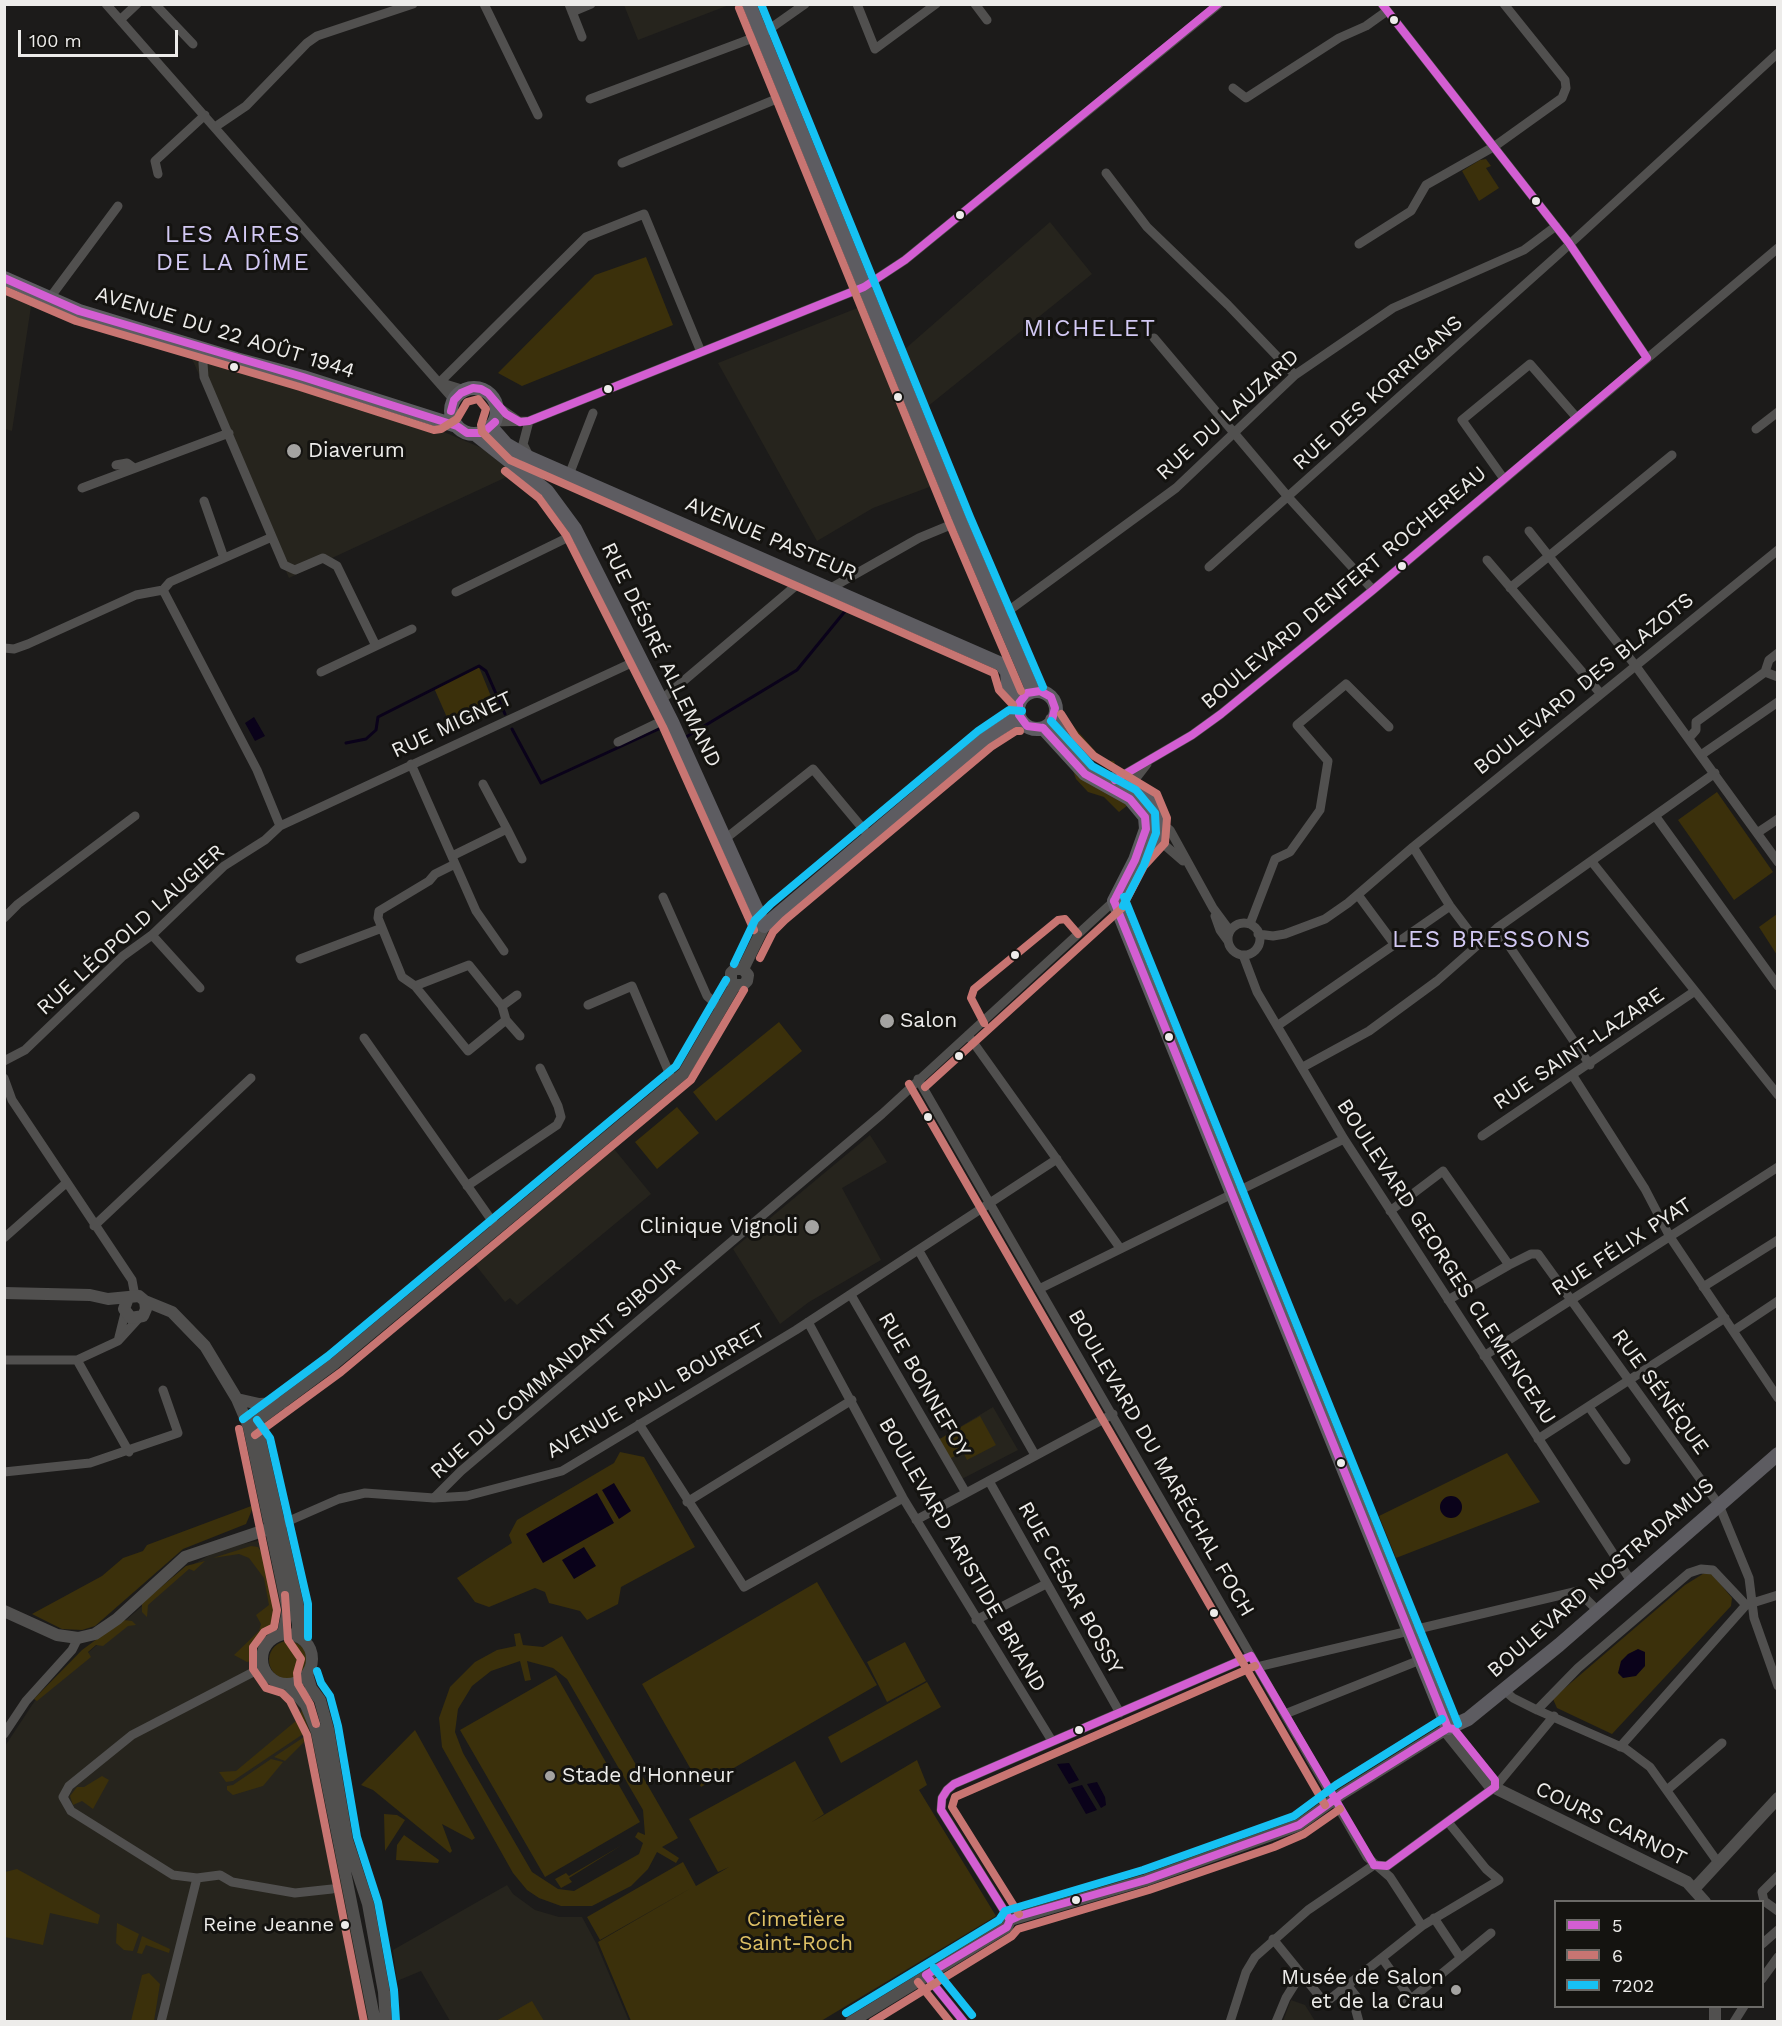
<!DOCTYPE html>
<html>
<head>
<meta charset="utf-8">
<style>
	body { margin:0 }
	#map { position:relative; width:1782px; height:2026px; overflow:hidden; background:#1c1b1a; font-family:"Work Sans",sans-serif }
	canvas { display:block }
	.frame { position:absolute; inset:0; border:6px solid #edecea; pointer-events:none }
	.legend { position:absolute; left:1554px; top:1900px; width:210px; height:108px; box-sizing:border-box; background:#141310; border:2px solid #6b6a67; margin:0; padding:8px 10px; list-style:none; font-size:18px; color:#edecea }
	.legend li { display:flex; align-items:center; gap:12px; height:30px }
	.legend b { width:30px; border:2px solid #6b6a67 }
	.scale { position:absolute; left:18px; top:30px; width:160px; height:27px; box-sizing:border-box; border:3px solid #edecea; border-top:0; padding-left:8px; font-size:18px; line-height:21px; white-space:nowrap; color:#edecea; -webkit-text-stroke:4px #141310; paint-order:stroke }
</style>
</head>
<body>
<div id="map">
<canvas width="1782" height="2026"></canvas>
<div class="frame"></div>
<ul class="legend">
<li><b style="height:8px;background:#d35ed2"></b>5</li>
<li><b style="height:8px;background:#c87572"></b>6</li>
<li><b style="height:8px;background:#16c1f3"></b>7202</li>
</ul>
<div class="scale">100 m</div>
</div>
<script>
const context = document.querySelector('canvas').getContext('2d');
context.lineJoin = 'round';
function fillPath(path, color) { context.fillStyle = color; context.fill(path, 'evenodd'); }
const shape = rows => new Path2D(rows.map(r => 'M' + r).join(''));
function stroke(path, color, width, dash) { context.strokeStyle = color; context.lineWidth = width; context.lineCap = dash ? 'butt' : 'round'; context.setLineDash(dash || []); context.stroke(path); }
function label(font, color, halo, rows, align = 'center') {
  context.font = font + ' "Work Sans",sans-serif'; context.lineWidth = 6; context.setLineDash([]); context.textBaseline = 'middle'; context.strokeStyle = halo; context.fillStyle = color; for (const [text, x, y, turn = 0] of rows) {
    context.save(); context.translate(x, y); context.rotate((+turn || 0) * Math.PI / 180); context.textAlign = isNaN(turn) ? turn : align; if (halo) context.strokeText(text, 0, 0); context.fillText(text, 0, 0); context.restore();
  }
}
fillPath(shape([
	[624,5,729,5,638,40],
	[1050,222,1092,274,927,407,905,349],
	[4,289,32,300,12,431,5,429],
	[860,307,932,486,873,508,817,541,718,363],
	[189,352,444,432,484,449,513,474,289,578],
	[870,1135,887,1162,842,1188,881,1260,809,1302,780,1324,733,1249],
	[610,1144,651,1194,517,1305,510,1298,505,1302,474,1263],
	[993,1407,1018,1450,960,1480,938,1440],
	[261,1540,268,1549,283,1609,255,1679,272,1692,293,1698,303,1709,313,1738,330,1834,345,1890,371,2021,5,2022,5,1746,38,1696,185,1569,220,1549],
	[507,1885,513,1894,535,1910,559,1917,582,1917,596,1943,629,2021,450,2021,421,1971,397,1981,393,1950],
	[1291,2000,1305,2005,1315,2021,1283,2021]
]), '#26241d');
fillPath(shape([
	[1480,160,1486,159,1491,166,1486,168,1499,188,1479,201,1462,171],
	[646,257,673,325,522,386,498,373,595,275],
	[479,667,497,711,453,731,434,688],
	[1068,720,1103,760,1114,761,1118,772,1107,769,1079,746,1081,742,1066,724],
	[1072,768,1128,805,1119,812,1104,797,1088,792,1076,779],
	[1717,792,1773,872,1734,900,1678,820],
	[1777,914,1777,955,1759,927],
	[779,1022,802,1051,716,1121,693,1092],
	[677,1107,699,1133,657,1169,635,1142],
	[980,1416,996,1445,967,1460,963,1452,949,1459,938,1440],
	[620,1452,644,1457,695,1547,621,1587,618,1604,587,1620,580,1611,549,1603,545,1592,535,1588,489,1607,475,1602,457,1578,512,1543,509,1535,517,1520,614,1463],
	[1507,1453,1540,1502,1396,1558,1379,1516],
	[254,1505,246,1524,183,1549,95,1626,82,1630,62,1629,32,1614,102,1576,123,1558,143,1551,147,1545],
	[251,1546,258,1547,264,1556,277,1616,274,1624,255,1644,251,1661,247,1662,234,1655,259,1631,261,1624,256,1615,269,1605,264,1578,249,1558,239,1554,213,1558],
	[205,1561,194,1571,189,1569,148,1605,147,1617,142,1612,142,1603,186,1566],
	[1706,1572,1712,1574,1732,1598,1731,1606,1612,1734,1557,1708,1553,1699,1559,1693,1685,1585],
	[817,1582,877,1685,701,1787,642,1684],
	[123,1620,132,1621,136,1625,128,1626,103,1646,96,1645,88,1652,91,1657,37,1701,34,1699,82,1650],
	[520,1633,523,1645,543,1647,562,1636,678,1838,662,1847,679,1858,676,1863,657,1852,648,1869,631,1886,592,1906,561,1906,539,1898,527,1890,513,1873,442,1747,439,1718,450,1687,475,1662,497,1650,516,1646,514,1634],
	[520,1661,525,1681,531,1680,527,1661,553,1668,567,1679,643,1810,645,1835,638,1832,635,1837,643,1843,639,1854,574,1891,558,1889,532,1872,463,1753,455,1732,458,1709,472,1686,491,1671],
	'269 1660a19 19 0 1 1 38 0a19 19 0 1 1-38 0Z',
	[905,1642,926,1681,887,1702,867,1662],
	[556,1675,640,1822,545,1877,460,1730],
	[927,1682,941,1707,841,1763,828,1737],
	[302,1710,309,1730,233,1781,226,1782,219,1772,236,1771,297,1720],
	[415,1730,475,1838,472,1840,442,1824,452,1851,450,1853,373,1790,361,1785],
	[310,1733,311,1735,285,1761,274,1757],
	[271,1759,283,1762,263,1786,233,1795,227,1790,227,1786,233,1785],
	[917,1760,927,1785,919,1790,996,1916,821,2021,631,2021,598,1942,693,1887,600,1940,587,1917,683,1862,696,1886,729,1867,718,1872,689,1819,795,1761,824,1814,812,1822],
	[102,1776,109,1780,93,1809,82,1801,73,1805,70,1796,77,1787,84,1787],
	[384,1814,397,1815,405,1820,385,1851],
	[404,1835,439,1860,438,1863,396,1860,397,1845],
	[622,1845,569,1878,572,1882,561,1888,555,1879,566,1873,569,1876],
	[17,1869,100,1915,98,1924,50,1913,43,1945,5,1937,5,1872],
	[117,1923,139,1934,133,1951,124,1950,116,1943],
	[142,1936,170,1949,169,1953,146,1945,142,1954,137,1953],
	[149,1973,160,1984,154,2021,131,2021,142,1975],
	[532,2001,544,2021,496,2021]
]), '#3b300b');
fillPath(shape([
	[254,717,265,736,255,741,245,723],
	[614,1483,631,1511,619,1519,602,1490],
	[597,1493,614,1523,543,1563,526,1534],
	'1440 1507a11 11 0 1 1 22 0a11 11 0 1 1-22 0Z',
	[584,1547,596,1566,574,1579,562,1560],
	[1638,1649,1645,1652,1645,1666,1636,1676,1623,1678,1618,1673,1621,1661,1628,1654],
	[1069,1763,1079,1780,1069,1784,1057,1764],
	[1097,1782,1105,1797,1106,1805,1101,1808,1087,1784],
	[1082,1785,1097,1810,1086,1814,1071,1788]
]), '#0a021a');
stroke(shape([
	[512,729,541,783,663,727],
	[686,737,797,670,846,610],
	[346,743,366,739,376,730,378,717,479,666,486,671,505,714]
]), '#0a021a', 3);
stroke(shape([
	[106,4,454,400],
	[155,4,193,44],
	[484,4,538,115],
	[569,4,582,37],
	[857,4,875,49,936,4],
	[975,4,987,20],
	[1382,4,1569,243,1647,358],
	[572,12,591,4],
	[120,20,137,4],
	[1233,88,1246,98,1339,38,1366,26,1387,11],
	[590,99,761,35,805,4],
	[215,127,246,106,307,43,317,36,413,4],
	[622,163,786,95],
	[1106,173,1147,227,1228,305,1295,375],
	[158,174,155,161,205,115],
	[1359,244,1411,211,1426,185,1495,146,1562,98,1566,88,1565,80,1504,4],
	[49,299,118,206],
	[1154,338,1289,498,1373,590],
	[208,350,203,363,204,377,284,565,295,570,323,558,337,566,376,646,321,672],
	[440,382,586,237,644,214,701,352],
	[442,383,465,390],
	[497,406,520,422],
	[495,422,529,421,864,287,905,260,1219,4],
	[1756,429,1778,412],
	[529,456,523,444,529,421],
	[116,465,127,463,134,468],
	[569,475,593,413],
	[1504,479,1462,420,1530,364,1577,418],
	[82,488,229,433],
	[204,501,224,558],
	[1529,531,1635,665,1778,862],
	[1487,560,1600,693],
	[1209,567,1560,253,1778,53],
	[831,588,919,538,960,521],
	[1510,588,1672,455],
	[163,590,257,770,280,826],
	[456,592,577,533],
	[1000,617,1176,488,1295,375,1393,308,1524,250,1556,226],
	[376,646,412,629],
	[4,648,14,649,28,644,136,595,163,590,170,582,272,537],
	[1765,672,1778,677],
	[661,700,806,577],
	[1689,738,1696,730,1696,722,1765,672,1769,660,1778,653],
	[618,742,670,717],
	[1701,755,1778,702],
	[411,764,476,911,504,951],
	[1115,780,1192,735,1221,714,1373,590,1778,248],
	[1122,786,1137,777,1147,764],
	[1656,817,1778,986],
	[1157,820,1170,830,1213,908,1230,931],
	[507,829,522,859],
	[1757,833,1778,819],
	[1153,835,1183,861],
	[725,839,813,769,869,836],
	[1413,847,1450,906,1478,943],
	[452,856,507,829,483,784],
	[1592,862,1778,1095],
	[1358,895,1395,945],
	[663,897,707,996,722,1009],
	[1215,916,1220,930,1228,941],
	[4,918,18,904,135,816],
	'1228 939a16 16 0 1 1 32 0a16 16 0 1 1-32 0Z',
	[1250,924,1275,859,1290,852,1320,810,1328,761,1297,725,1346,684,1389,727],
	[1497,928,1590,1065],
	[1258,934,1273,936,1285,934,1325,919,1348,903,1413,847,1778,550],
	[152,935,200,988],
	[1243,955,1257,992,1344,1139,1631,1581],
	[300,959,382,928],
	[415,986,469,965,502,1006,506,1020,468,1051,415,986,402,977,378,918,379,911,429,881,435,874,455,864],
	[588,1005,632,986,673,1082],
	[502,1006,517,995],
	[506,1020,520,1036],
	[1277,1026,1450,906],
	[968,1035,1120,1248],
	[364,1038,497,1228],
	[4,1061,25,1050,123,956,152,935,224,866,265,840,280,826,640,659],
	[1303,1067,1369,1031,1437,981,1497,928,1715,773],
	[1573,1076,1645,1189,1670,1237,1778,1398],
	[4,1078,12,1100,132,1280,135,1296],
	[918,1079,1367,1857,1390,1877,1422,1926],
	[1482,1136,1695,991],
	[467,1186,557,1125,561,1117,558,1106,540,1068],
	[1390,1211,1443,1171,1509,1265],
	[94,1226,251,1078],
	[4,1238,65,1184],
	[919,1251,1035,1455],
	[1703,1287,1778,1240],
	[1039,1289,1344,1139],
	[851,1295,966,1493],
	[1448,1300,1509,1265,1531,1254,1538,1254,1719,1505,1749,1578,1754,1618,1778,1686],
	[125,1313,118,1341,139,1318],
	[808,1322,903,1498,1052,1741],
	[1733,1331,1778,1301],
	[1484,1356,1778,1167],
	[4,1360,77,1360,118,1341],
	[77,1360,129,1452],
	[1589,1407,1626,1460],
	[639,1424,744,1587,903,1498],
	[1538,1439,1725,1318],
	[4,1472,90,1463,178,1433,163,1390],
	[989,1481,1120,1713],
	[434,1498,461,1471,882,1114,1114,901],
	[687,1502,852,1400],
	[916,1520,1113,1414],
	[275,1527,339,1499,365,1493,434,1498,467,1496,562,1471,796,1330,1057,1159],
	[976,1620,1046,1584],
	[263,1667,132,1735,69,1786,63,1797,71,1811,173,1875,197,1878,220,1875,232,1882,295,1893,332,1889],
	[1257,1667,1578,1591,1597,1610],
	[1504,1690,1513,1698,1537,1710,1626,1749,1650,1767,1717,1861],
	[1537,1710,1578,1668,1689,1573,1701,1569,1713,1570,1746,1605],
	[1285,1714,1420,1660],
	[4,1734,26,1701,72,1650,78,1638],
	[1620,1747,1746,1605,1778,1595],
	[1667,1790,1722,1743],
	[1376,1865,1387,1866,1495,1787,1554,1716],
	[1778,1876,1762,1892,1764,1901,1778,1911],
	[1434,1918,1460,1957],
	[1010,1920,941,1810,942,1798,947,1790,954,1784,1251,1656],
	[1273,1939,1325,2003,1422,1926,1499,1880,1486,1869,1448,1822],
	[1762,1944,1778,1930],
	[1382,1958,1411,1999],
	[926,1975,964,2022],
	[1762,1979,1778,1957],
	[1348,1986,1360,2001,1356,2011,1359,2022],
	[1405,2004,1491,1933],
	[161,2022,197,1878],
	[1230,2022,1246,1972,1255,1957,1308,1910,1374,1865],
	[1276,2022,1286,1998,1301,1974],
	[1734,2022,1744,2006]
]), '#51504f', 9);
stroke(shape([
	[743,969,764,926],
	[735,985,743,985,747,981,748,975,743,969],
	[735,985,731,981,731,973,735,969,743,969],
	[4,1293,90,1295,108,1299,139,1296,145,1301,172,1312,205,1346,237,1399,249,1427,288,1610,283,1634],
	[128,1298,124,1309,131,1318,143,1316,146,1309,145,1301],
	[237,1399,259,1404,282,1403],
	[249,1427,334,1364,684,1073,735,985],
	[249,1427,260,1440,266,1466,298,1606,298,1637],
	[4,1611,57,1635,78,1638,95,1634,117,1619,185,1557,274,1527],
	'262 1659a25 25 0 1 1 50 0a25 25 0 1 1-50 0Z',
	[307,1674,311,1688,320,1700,328,1729,347,1840,368,1904,384,1992,386,2022],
	[287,1684,306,1705,317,1732,375,2022],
	[1448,1728,1448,1734,1489,1785,1687,1882,1705,1902],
	[1695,1888,1778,1798],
	[851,2022,997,1933,1007,1927,1010,1920,1146,1880,1299,1825,1342,1794,1448,1728],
	[1715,2022,1715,2006]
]), '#51504f', 12);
stroke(shape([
	[749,4,960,521,1033,691],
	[4,278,79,311,236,359,303,377,457,426],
	'451 411a23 23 0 1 1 46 0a23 23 0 1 1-46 0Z',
	[491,427,506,444,530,458,1001,664,1007,672,1008,684,1021,698],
	[475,434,547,491,575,529,672,722,764,926,985,739,1013,720,1021,721],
	'1018 710a19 19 0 1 1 38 0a19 19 0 1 1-38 0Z',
	[1052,720,1067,744],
	[1043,728,1085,774,1130,799,1145,817,1146,829,1135,860,1114,901,1448,1728,1468,1719,1559,1645,1778,1454],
	[1113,779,1149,800,1155,811,1157,820,1155,839,1141,854]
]), '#5d5c61', 14);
stroke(shape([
	[1382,4,1569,243,1647,358],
	[4,278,79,311,303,377,457,426,467,433,483,433,495,422],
	[451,411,454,400,461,393,473,388,481,389,488,393,506,414,520,422,529,421,864,287,905,260,1218,4],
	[1043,728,1085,774,1130,799,1145,817,1146,829,1135,860,1114,901],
	[1043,728,1027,726,1019,715,1019,703,1027,693,1040,691,1051,697,1055,708,1052,720],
	[1115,780,1192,735,1221,714,1373,590,1647,358],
	[1114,901,1448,1728],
	[1251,1656,1374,1865],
	[1448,1728,1454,1729,1495,1780,1495,1787],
	[1374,1865,1387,1866,1495,1787],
	[1010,1920,941,1810,942,1798,947,1790,954,1784,1251,1656],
	[926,1975,1007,1927,1010,1920,1019,1916,1146,1880,1299,1825,1342,1794,1448,1728],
	[926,1975,964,2022]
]), '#d35ed2', 8);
stroke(shape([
	[739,8,950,525,1021,691],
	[4,290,76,321,300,387,434,430,441,429,457,419,467,402,478,399,486,409,481,425,482,432,510,460,994,673,999,690,1013,705],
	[505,471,539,498,566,535,663,727,754,930],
	[760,958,773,932,785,920,991,747,1016,731,1020,731],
	[984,1023,971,998,974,989,1058,920,1065,919,1078,934],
	[909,1084,1325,1805],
	[925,1087,1122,908,1144,866,1165,843,1167,818,1157,794,1094,756,1075,736,1061,714],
	[239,1429,277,1610,274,1627,264,1632,253,1647,253,1669,266,1688,282,1693,290,1701,307,1735,364,2022],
	[255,1435,341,1372,691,1080,744,990],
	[285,1595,288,1640,301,1659,297,1673,298,1684,310,1704,316,1724],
	[1019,1914,952,1807,955,1797,1255,1666],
	[918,1982,950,2022],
	[872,2022,1012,1936,1018,1929,1149,1890,1274,1847,1304,1834,1340,1809]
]), '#c87572', 8);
stroke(shape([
	[761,4,970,517,1043,687],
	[1051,721,1092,766,1136,790,1155,813,1156,833,1144,865,1123,906],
	[1124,897,1458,1724],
	[734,964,755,920,771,904,978,731,1009,710,1022,711],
	[243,1419,328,1356,676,1066,726,980],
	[257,1420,270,1438,308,1604,308,1637],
	[317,1671,321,1683,330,1696,338,1726,357,1837,378,1902,394,1990,396,2021],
	[934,1968,972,2015],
	[846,2013,999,1920,1005,1911,1143,1870,1294,1816,1336,1785,1442,1719]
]), '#16c1f3', 8);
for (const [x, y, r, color] of [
	[1394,20,5,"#edecea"],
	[1536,201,5,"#edecea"],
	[960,215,5,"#edecea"],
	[234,367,5,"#edecea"],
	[608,389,5,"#edecea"],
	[898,397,5,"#edecea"],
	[294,451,8,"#a4a3a1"],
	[1402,566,5,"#edecea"],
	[1015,955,5,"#edecea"],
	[887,1021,8,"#a4a3a1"],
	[1169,1037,5,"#edecea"],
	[959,1056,5,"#edecea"],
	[928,1117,5,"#edecea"],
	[812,1227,8,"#a4a3a1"],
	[1341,1463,5,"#edecea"],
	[1214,1613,5,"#edecea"],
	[1079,1730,5,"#edecea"],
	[550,1776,6,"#a4a3a1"],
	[1076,1900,5,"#edecea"],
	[345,1925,5,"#edecea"],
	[1456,1990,6,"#a4a3a1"]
]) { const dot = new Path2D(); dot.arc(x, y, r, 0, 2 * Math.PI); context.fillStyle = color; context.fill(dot); stroke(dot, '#141310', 2); }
label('20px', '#edecea', '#141310', [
	["Reine Jeanne",334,1925]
], 'right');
label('21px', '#edecea', '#141310', [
	["AVENUE DU 22 AOÛT 1944",225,333,17],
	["RUE DES KORRIGANS",1378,393,-42],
	["RUE DU LAUZARD",1228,415,-42],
	["AVENUE PASTEUR",771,539,23],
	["BOULEVARD DENFERT ROCHEREAU",1344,588,-40],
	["RUE DÉSIRÉ ALLEMAND",661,655,64],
	["BOULEVARD DES BLAZOTS",1584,684,-39],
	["RUE MIGNET",452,725,-25],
	["RUE LÉOPOLD LAUGIER",131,930,-42],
	["RUE SAINT-LAZARE",1579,1049,-34],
	["RUE FÉLIX PYAT",1622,1247,-33],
	["BOULEVARD GEORGES CLEMENCEAU",1446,1262,57],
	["RUE DU COMMANDANT SIBOUR",556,1369,-41],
	["RUE BONNEFOY",924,1385,60],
	["AVENUE PAUL BOURRET",656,1391,-30],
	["RUE SÉNÈQUE",1660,1392,54],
	["BOULEVARD DU MARÉCHAL FOCH",1161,1463,60],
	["BOULEVARD ARISTIDE BRIAND",962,1555,60],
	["BOULEVARD NOSTRADAMUS",1601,1578,-41],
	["RUE CÉSAR BOSSY",1070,1588,61],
	["COURS CARNOT",1611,1824,26]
]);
label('21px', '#edecea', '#141310', [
	["Diaverum",308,451],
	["Salon",900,1021],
	["Clinique Vignoli",798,1227,"right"],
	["Stade d'Honneur",562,1776],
	["Musée de Salon",1444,1978,"right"],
	["et de la Crau",1444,2002,"right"]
], 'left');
label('21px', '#dec065', '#141310', [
	["Cimetière",796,1920],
	["Saint-Roch",796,1944]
]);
context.letterSpacing = '1.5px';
label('24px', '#d3c9f4', '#141310', [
	["LES AIRES",233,235],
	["DE LA DÎME",233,263],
	["MICHELET",1090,329],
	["LES BRESSONS",1492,940]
]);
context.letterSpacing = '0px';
</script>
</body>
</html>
